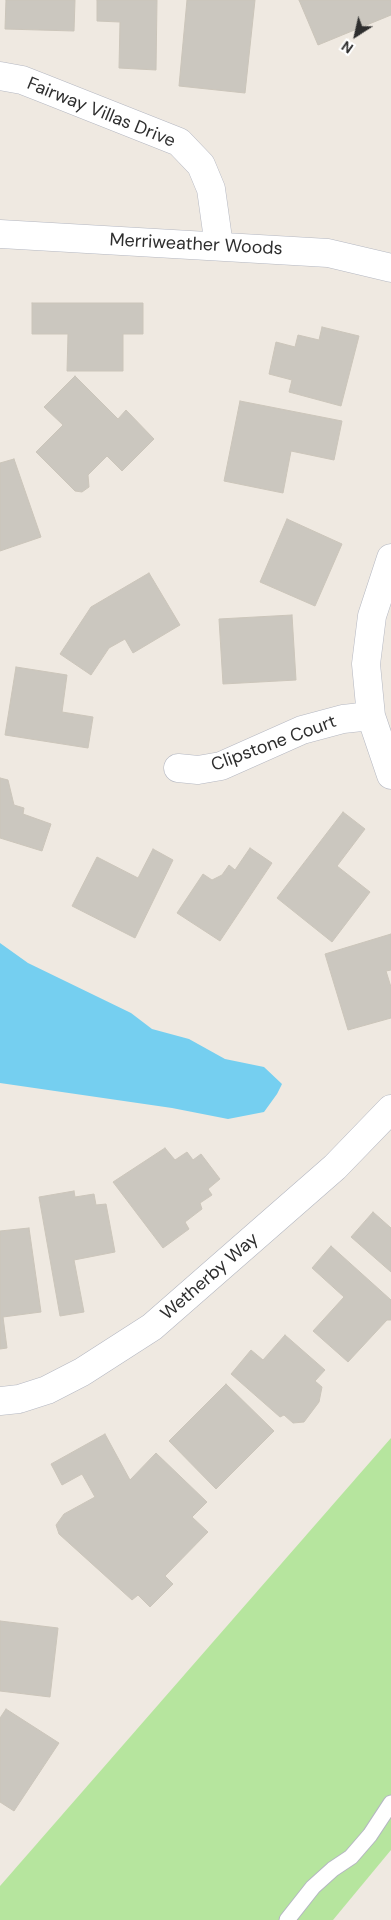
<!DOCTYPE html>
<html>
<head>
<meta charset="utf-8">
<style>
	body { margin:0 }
	#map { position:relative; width:391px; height:1920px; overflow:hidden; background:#efe9e1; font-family:"DM Sans",sans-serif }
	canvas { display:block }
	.north { position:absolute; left:331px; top:10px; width:50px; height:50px; -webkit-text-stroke:4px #fff; paint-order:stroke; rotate:215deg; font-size:14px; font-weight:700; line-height:20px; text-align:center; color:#2e2e2e }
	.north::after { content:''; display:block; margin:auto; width:18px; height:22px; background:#2e2e2e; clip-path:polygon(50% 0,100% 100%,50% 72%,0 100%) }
</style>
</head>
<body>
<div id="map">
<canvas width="391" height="1920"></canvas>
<div class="north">N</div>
</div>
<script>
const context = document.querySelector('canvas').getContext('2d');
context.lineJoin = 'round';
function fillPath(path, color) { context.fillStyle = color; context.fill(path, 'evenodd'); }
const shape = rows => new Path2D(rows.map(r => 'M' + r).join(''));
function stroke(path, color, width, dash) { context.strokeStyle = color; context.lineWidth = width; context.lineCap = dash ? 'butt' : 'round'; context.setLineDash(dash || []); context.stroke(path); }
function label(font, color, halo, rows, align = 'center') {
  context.font = font + ' "DM Sans",sans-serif'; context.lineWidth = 5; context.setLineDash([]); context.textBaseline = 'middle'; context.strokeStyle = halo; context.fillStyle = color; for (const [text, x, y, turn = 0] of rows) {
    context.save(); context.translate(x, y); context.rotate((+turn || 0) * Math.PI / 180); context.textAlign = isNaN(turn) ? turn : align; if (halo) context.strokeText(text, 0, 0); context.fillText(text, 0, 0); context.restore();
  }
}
fillPath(shape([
	[391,1438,391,1850,333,1920,0,1920,0,1886]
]), '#b6e59e');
fillPath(shape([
	[0,943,28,963,131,1013,152,1029,189,1039,225,1059,264,1067,282,1084,277,1094,264,1112,228,1119,172,1108,0,1083]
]), '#75cff0');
const building = shape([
	[6,0,75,0,74,31,5,29,6,0],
	[97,0,157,0,156,70,119,68,120,22,97,21,97,0],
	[187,0,255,0,245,93,179,86,187,0],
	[299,0,391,0,391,15,318,45,299,0],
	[32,303,143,303,143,334,123,334,123,371,67,371,68,334,32,334,32,303],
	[322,327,359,336,341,406,289,392,292,380,269,374,276,342,295,347,298,335,319,340,322,327],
	[75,376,118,419,126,410,154,439,122,471,107,456,88,475,89,487,82,492,75,491,36,452,63,425,44,407,75,376],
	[240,401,342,421,334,460,291,451,283,493,224,481,240,401],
	[14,459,41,537,0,551,0,463,14,459],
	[287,519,342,544,315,606,260,582,287,519],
	[149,573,180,625,133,653,125,639,109,648,91,675,60,654,91,607,149,573],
	[292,615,296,680,223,684,219,619,292,615],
	[16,667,67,675,62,712,93,717,88,748,5,735,16,667],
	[0,778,8,780,14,805,24,808,23,814,51,824,42,851,0,838,0,778],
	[343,812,365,829,337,866,370,892,332,942,277,898,343,812],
	[250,848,272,863,220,941,177,913,203,874,212,880,222,875,229,865,235,870,250,848],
	[153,849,173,860,135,938,72,906,97,857,138,878,153,849],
	[391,934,391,970,386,971,391,987,391,1018,348,1030,325,954,391,934],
	[165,1148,175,1160,187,1152,193,1160,201,1154,220,1179,208,1189,212,1195,200,1203,202,1209,185,1222,189,1229,163,1248,113,1182,165,1148],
	[74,1191,75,1197,94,1194,96,1205,106,1204,115,1252,74,1260,84,1312,60,1316,39,1197,74,1191],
	[373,1212,391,1228,391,1272,351,1237,373,1212],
	[29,1228,41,1312,3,1317,7,1348,0,1349,0,1231,29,1228],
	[331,1246,391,1300,391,1320,387,1320,348,1362,313,1331,344,1297,312,1268,331,1246],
	[285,1335,325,1370,315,1381,322,1387,319,1402,304,1422,293,1423,284,1415,280,1417,231,1374,251,1350,263,1360,285,1335],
	[226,1384,274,1431,216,1489,169,1441,226,1384],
	[105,1434,130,1480,156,1453,207,1502,192,1517,208,1532,165,1576,173,1584,150,1607,138,1595,132,1600,59,1534,56,1525,64,1514,95,1497,82,1474,62,1485,51,1464,105,1434],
	[0,1621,58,1628,50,1697,0,1691,0,1621],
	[6,1709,59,1743,14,1811,0,1802,0,1718,6,1709]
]);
fillPath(building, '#cbc7bf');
stroke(building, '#cbc5ba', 1);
const service = shape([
	[287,1920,313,1887,333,1869,351,1857,370,1835,391,1803]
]);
const minor = shape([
	[0,76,22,80,40,87,179,142,201,165,211,189,219,246],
	[0,234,328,253,391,268],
	[391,558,372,616,366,664,371,716,391,775],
	[178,768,198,770,221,766,302,730,343,719,371,716],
	[0,1401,19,1399,47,1390,82,1372,152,1327,335,1167,391,1109]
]);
stroke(service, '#b4b7c1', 17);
stroke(minor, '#b4b7c1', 29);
stroke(service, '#fff', 15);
stroke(minor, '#fff', 28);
label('18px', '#2e2e2e', '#fff', [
	["Fairway Villas Drive",101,113,22],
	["Merriweather Woods",196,245,3],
	["Clipstone Court",274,744,-20],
	["Wetherby Way",210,1277,-41]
]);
</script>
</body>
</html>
